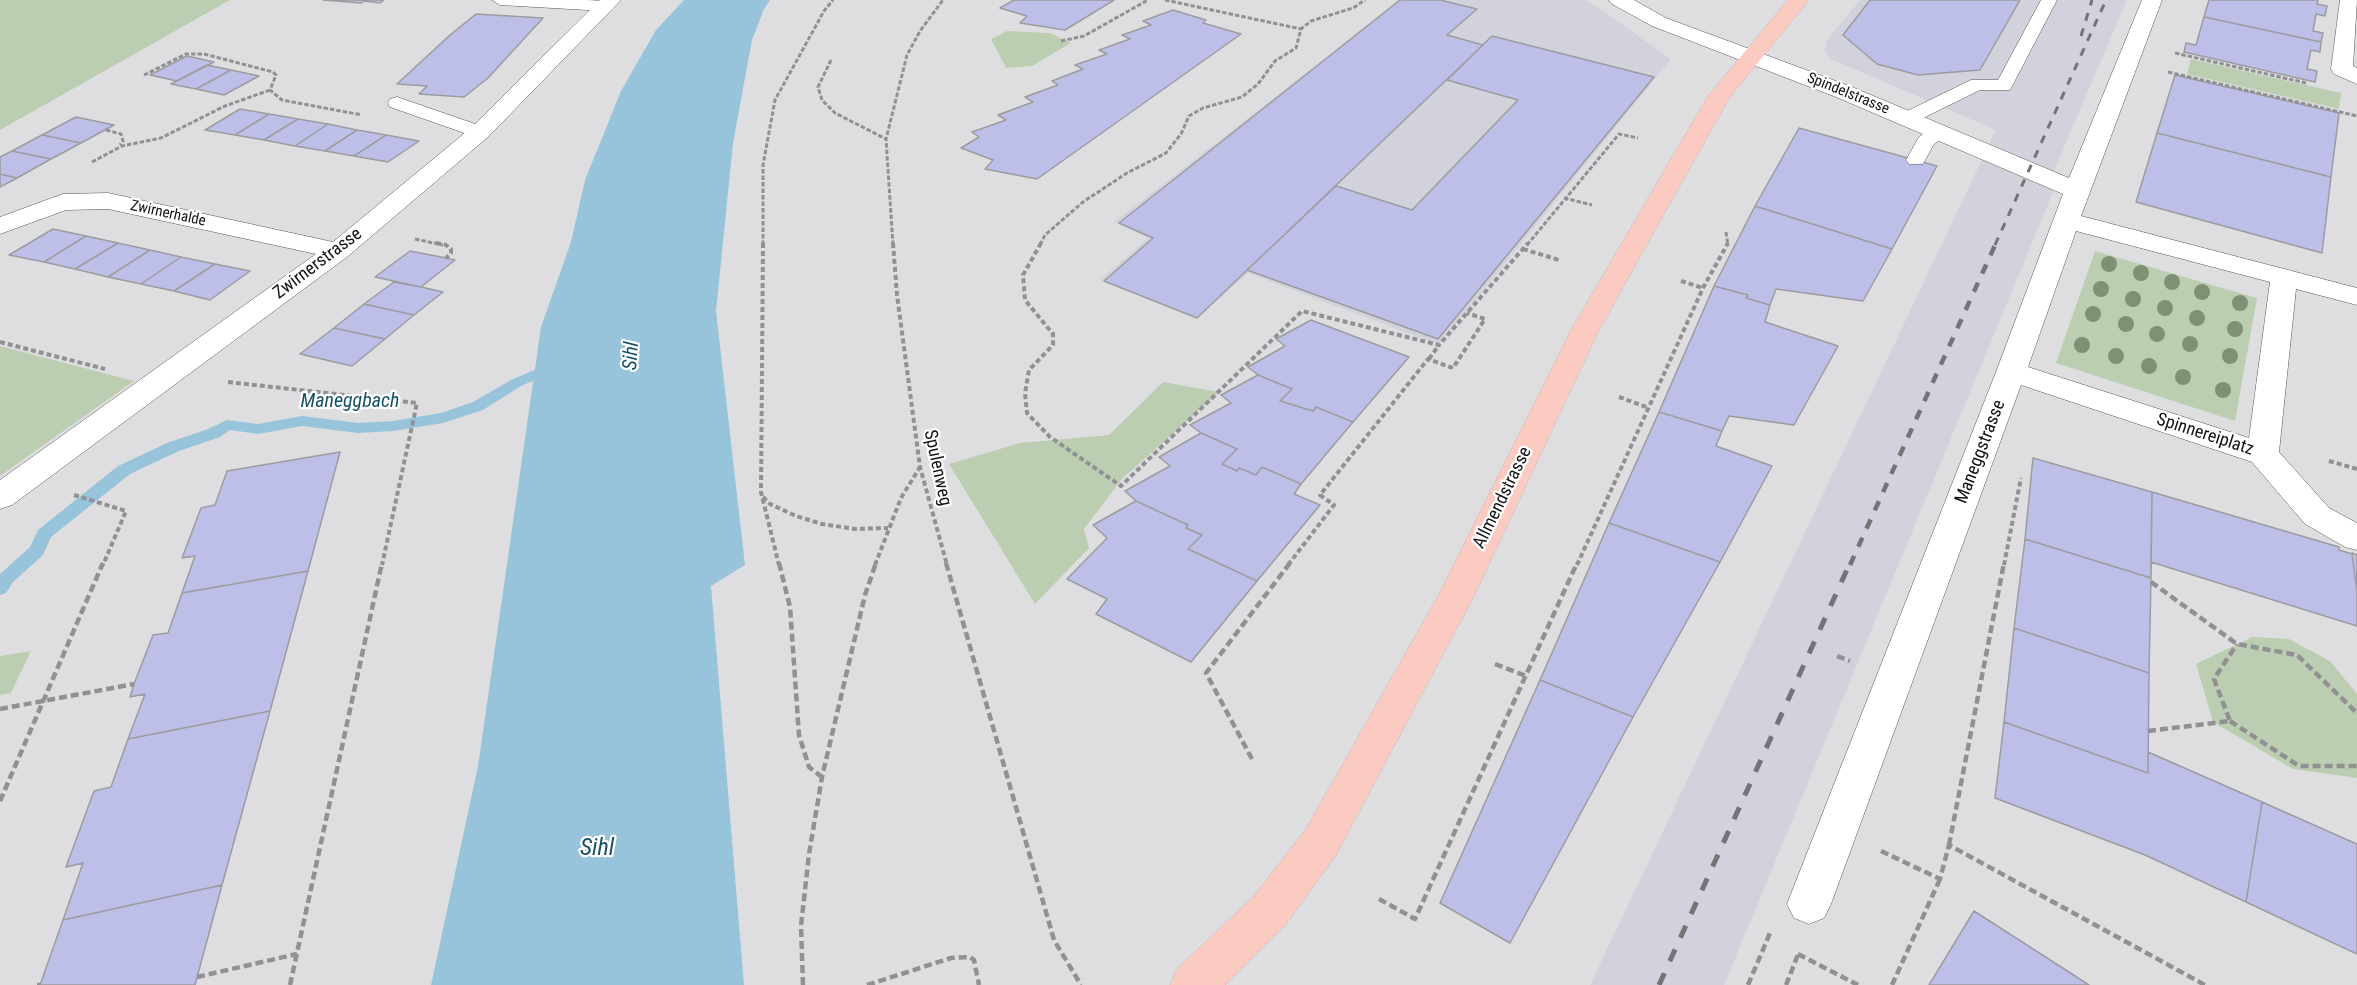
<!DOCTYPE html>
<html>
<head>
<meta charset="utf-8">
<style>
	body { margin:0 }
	canvas { display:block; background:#dedee1 }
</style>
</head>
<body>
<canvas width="2357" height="985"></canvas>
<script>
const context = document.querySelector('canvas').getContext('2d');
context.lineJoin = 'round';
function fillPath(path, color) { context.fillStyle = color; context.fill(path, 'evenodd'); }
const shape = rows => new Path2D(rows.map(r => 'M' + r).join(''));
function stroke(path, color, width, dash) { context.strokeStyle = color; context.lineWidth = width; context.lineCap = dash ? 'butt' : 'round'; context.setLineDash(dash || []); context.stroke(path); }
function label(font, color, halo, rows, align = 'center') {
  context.font = font + ' "Roboto Condensed",sans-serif'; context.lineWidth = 4.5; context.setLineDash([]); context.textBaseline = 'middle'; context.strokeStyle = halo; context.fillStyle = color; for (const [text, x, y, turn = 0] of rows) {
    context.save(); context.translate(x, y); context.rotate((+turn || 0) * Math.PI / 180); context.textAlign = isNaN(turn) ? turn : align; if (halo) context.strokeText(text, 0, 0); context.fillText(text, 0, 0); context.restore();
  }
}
fillPath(shape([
	[1400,0,1587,0,1671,59,1439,345,1248,273,1197,318,1100,280,1148,238,1114,222],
	[1860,0,2127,0,2047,187,2054,190,1724,985,1590,985,1996,130,1831,59,1825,51,1827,40]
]), '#d1d2dc');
fillPath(shape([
	[0,0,230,0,0,130],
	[1007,31,1050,33,1071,43,1032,66,1006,68,991,39],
	[2191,59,2341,93,2339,109,2187,74],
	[2095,251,2257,298,2235,421,2056,363],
	[0,346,134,381,0,476],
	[1163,382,1219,392,1122,479,1084,529,1089,548,1035,604,949,464,1020,443,1109,435],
	[2252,637,2289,639,2330,661,2357,694,2357,778,2293,769,2213,722,2196,664],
	[31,651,11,693,0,695,0,656]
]), '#bcceb1');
fillPath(shape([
	[684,0,770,0,764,9,752,40,733,143,716,311,745,565,711,586,744,985,431,985,478,766,541,327,571,242,585,180,621,91,656,30]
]), '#97c4da');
fillPath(shape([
	[553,362,558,364,560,367,558,370,521,386,483,410,443,423,393,431,358,433,302,426,258,434,230,430,220,437,179,451,130,474,51,537,43,555,13,582,6,593,0,595,0,574,30,547,38,530,118,466,167,443,208,429,227,420,258,424,302,416,358,423,393,421,441,413,473,402,511,380,553,362]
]), '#97c4da');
const building = shape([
	[323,0,384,0,380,3,364,1,361,3,323,0],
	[1014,0,1114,0,1065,30,1020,23,1027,16,1000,8,1014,0],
	[1400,0,1440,0,1477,9,1447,35,1483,45,1197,318,1104,281,1153,238,1119,223,1400,0],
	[1870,0,2020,0,1980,70,1918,75,1877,64,1843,35,1870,0],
	[2209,0,2318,0,2317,4,2327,6,2325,16,2316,14,2313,31,2323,33,2321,42,2204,17,2209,0],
	[1173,10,1206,20,1203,23,1241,34,1037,179,985,169,993,160,961,148,979,137,972,132,1006,120,998,115,1033,102,1025,97,1058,85,1052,81,1083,69,1075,65,1107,54,1099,50,1130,39,1122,35,1151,25,1143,21,1173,10],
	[476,14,543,18,488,78,464,97,419,94,427,86,397,84,450,35,476,14],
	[2204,17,2321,42,2320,52,2311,50,2307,69,2317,71,2315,82,2184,52,2186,43,2196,45,2204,17],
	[1492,36,1654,77,1438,339,1247,270,1336,186,1412,210,1518,100,1447,80,1492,36],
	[187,56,214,62,177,81,150,75,187,56],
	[207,65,231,70,196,89,171,84,207,65],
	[231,70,259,76,224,95,196,89,231,70],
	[2175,75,2339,113,2331,177,2157,133,2175,75],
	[240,109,269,114,235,135,205,130,240,109],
	[269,114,298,119,264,140,235,135,269,114],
	[76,117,114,125,81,143,42,135,76,117],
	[298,119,328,124,295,146,264,140,298,119],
	[328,124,357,130,325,151,295,146,328,124],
	[1799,128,1937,166,1892,249,1755,206,1799,128],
	[357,130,386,135,354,156,325,151,357,130],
	[2157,133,2331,177,2322,253,2136,202,2157,133],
	[42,135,81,143,51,159,12,151,42,135],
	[386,135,419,141,388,162,354,156,386,135],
	[12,151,51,159,17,178,0,174,0,157,12,151],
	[0,174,17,178,0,187,0,174],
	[1755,206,1892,249,1863,301,1776,289,1770,305,1746,298,1748,295,1714,286,1755,206],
	[53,229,86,236,44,262,9,255,53,229],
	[86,236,118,243,75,269,44,262,86,236],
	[118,243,150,250,108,277,75,269,118,243],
	[150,250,181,257,141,284,108,277,150,250],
	[410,251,446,258,455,260,421,287,375,277,410,251],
	[181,257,215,264,174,291,141,284,181,257],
	[215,264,250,271,210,300,174,291,215,264],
	[394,282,421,287,443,292,414,315,364,304,394,282],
	[1714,286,1748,295,1746,298,1770,305,1765,322,1838,346,1794,425,1729,416,1722,431,1659,412,1714,286],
	[364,304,414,315,385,339,334,328,364,304],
	[1311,320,1409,357,1353,422,1316,407,1313,411,1280,401,1292,389,1258,375,1248,367,1285,346,1276,339,1311,320],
	[334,328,385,339,352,366,300,354,334,328],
	[1258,375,1292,389,1280,401,1313,411,1316,407,1353,422,1301,484,1262,467,1256,475,1239,468,1237,471,1222,464,1237,449,1201,433,1190,425,1231,403,1221,395,1258,375],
	[1659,412,1722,431,1716,446,1772,466,1720,562,1609,523,1659,412],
	[1201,433,1237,449,1222,464,1237,471,1239,468,1256,475,1262,467,1301,484,1294,494,1320,505,1257,581,1188,549,1202,535,1186,528,1188,525,1136,501,1125,491,1170,466,1159,457,1201,433],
	[340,452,308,571,182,593,195,556,182,558,201,508,215,505,227,471,340,452],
	[2033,458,2152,492,2151,578,2025,539,2033,458],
	[2152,492,2339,547,2339,550,2352,554,2357,591,2357,626,2151,562,2152,492],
	[1136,501,1188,525,1186,528,1202,535,1188,549,1257,581,1191,662,1096,614,1107,599,1067,579,1107,538,1093,525,1136,501],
	[1609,523,1720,562,1633,717,1540,680,1609,523],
	[2025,539,2151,578,2149,673,2014,628,2025,539],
	[2352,553,2357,555,2357,591,2352,554,2352,553],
	[308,571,270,711,128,739,145,694,130,697,134,684,153,635,168,633,182,593,308,571],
	[2014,628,2149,673,2148,773,2004,722,2014,628],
	[1540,680,1633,717,1510,943,1440,903,1540,680],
	[270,711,222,885,63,920,83,863,66,867,94,791,111,787,128,739,270,711],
	[2004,722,2148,773,2148,752,2262,802,2246,902,2145,855,1995,798,2004,722],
	[2262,802,2357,844,2357,954,2246,902,2262,802],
	[222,885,195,985,40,985,63,920,222,885],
	[1974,911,2089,985,1929,985,1974,911]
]);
fillPath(building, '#bdbfe8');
stroke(building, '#9c9c9f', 1.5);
const service = shape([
	[492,0,587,0,605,1,613,6,605,11,500,5,492,0],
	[2041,0,2057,0,2010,90,1980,90,1915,122,1901,122,1898,118,1901,114,1971,80,1998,80,2041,0],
	[397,97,487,128,490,132,487,136,480,138,473,136,390,107,388,103,390,99,397,97],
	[1939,125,1946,127,1949,131,1946,135,1934,144,1923,164,1909,164,1906,160,1919,137,1932,127,1939,125]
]);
const minor = shape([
	[600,0,621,0,488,137,347,257,12,505,0,509,0,480,316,254,108,209,66,210,0,234,0,217,63,194,108,193,333,242,472,127,600,0],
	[1609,0,1634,0,1666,18,1852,87,2069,178,2142,0,2162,0,2081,216,2357,288,2357,305,2296,289,2279,452,2329,508,2357,523,2357,550,2345,547,2305,524,2252,462,2021,385,1831,904,1824,918,1809,924,1794,918,1787,904,1996,372,2063,194,1836,97,1652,26,1612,4,1609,0],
	[2076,231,2270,282,2249,438,2028,367,2076,231],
	[2340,0,2357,0,2353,66,2357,68,2357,84,2334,74,2331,69,2340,0]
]);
const primary = shape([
	[1788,0,1809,0,1729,98,1599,330,1473,598,1336,855,1286,924,1225,985,1170,985,1177,969,1254,896,1306,829,1438,596,1571,330,1708,96,1788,0]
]);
stroke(service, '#555658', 1);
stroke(minor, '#555658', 1);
stroke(primary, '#bdbdbd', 1);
stroke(shape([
	[1165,0,1301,29],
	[1061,41,1084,36,1148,0],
	[2175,53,2306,83],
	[831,60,818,87,822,100,835,113,886,139],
	[2168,72,2357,116],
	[144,75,186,54,204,54,273,72,276,75,270,90,282,100,362,115],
	[106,130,121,134,123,141,120,145],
	[92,162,122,146,161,138,225,106,270,90],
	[1564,198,1592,205],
	[1726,232,1728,245],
	[415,239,443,245],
	[763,245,763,165,775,100,824,11,833,0],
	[893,245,886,139,907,55,920,31,943,0],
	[1040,245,1045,235,1083,202,1127,173,1166,153,1181,134,1189,116,1203,108,1242,97,1258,84,1275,61,1296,48,1301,29,1311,21,1353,8,1365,0],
	[1527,245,1619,134,1638,138]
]), '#919193', 3, [4.5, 2]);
stroke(shape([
	[436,243,446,245,451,249,451,253,446,258],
	[763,243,761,492,779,565],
	[893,243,897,295,920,467,947,565],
	[1041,243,1023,275,1025,300,1053,334,1053,345,1029,370,1025,393,1027,413,1050,437,1121,486,1302,311,1439,345,1528,243],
	[1523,249,1559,260],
	[1681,281,1703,288],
	[0,342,105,369],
	[1429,359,1439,345],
	[228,382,417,403,382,565],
	[1619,397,1649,408],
	[2329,461,2357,469],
	[74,495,126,511,103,565],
	[763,497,770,504,796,516,822,524,855,529,888,528],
	[875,565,901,498,920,467],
	[1288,565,1334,505,1320,495,1428,359,1453,368,1485,319,1467,313],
	[1577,565,1703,288,1728,243],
	[2004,565,2021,478]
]), '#919193', 4, [5, 3]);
stroke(shape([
	[779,563,790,607,799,735,809,767,822,777],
	[946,563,1054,940,1081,985],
	[2151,582,2237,644,2297,655,2357,713],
	[1837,656,1850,661],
	[1495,664,1526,676],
	[0,709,134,684],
	[2230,721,2299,766,2357,766],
	[2148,731,2230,721,2214,679,2237,644],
	[1252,759,1206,673,1290,563],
	[0,801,103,563],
	[1949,845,2004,563],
	[1881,851,1940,879,1949,845,2205,985],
	[1379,899,1415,919,1577,563],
	[1798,954,1858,985],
	[197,977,297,954],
	[37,985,40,985],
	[290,985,382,563],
	[803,985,801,926,809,854,822,777,865,595,876,563],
	[867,985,951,958,970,957,974,960,979,985],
	[1748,985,1770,933],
	[1786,985,1799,952],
	[1892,985,1940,879]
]), '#919193', 4.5, [8, 4]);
fillPath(service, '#fff');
fillPath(minor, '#fff');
fillPath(primary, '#fbcac1');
stroke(shape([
	[2081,36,2092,0],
	[1995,245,2106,0]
]), '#747476', 3, [8, 8]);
stroke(shape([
	[1850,565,1996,243]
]), '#747476', 4.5, [10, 10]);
stroke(shape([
	[1659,985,1850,563]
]), '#747476', 5, [13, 13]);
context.fillStyle = '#809075';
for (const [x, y] of [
	[2109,264],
	[2141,273],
	[2172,282],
	[2101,289],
	[2202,292],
	[2133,299],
	[2240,303],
	[2165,308],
	[2093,314],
	[2197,318],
	[2126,324],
	[2235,329],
	[2157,334],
	[2190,344],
	[2082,345],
	[2116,356],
	[2230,356],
	[2149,366],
	[2183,377],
	[2223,390]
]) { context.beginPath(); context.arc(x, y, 8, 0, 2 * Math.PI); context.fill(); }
label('15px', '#121213', '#fff', [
	["Spindelstrasse",1848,94,22],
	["Zwirnerhalde",168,214,12]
]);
label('18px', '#121213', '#fff', [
	["Zwirnerstrasse",318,264,-37],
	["Spinnereiplatz",2205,435,18],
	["Maneggstrasse",1981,452,-69],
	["Spulenweg",937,468,78],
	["Allmendstrasse",1503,498,-64]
]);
label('italic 20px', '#155067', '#fff', [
	["Sihl",632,356,-86],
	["Maneggbach",350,402]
]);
label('italic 24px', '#155067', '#fff', [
	["Sihl",597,849]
]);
</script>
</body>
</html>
